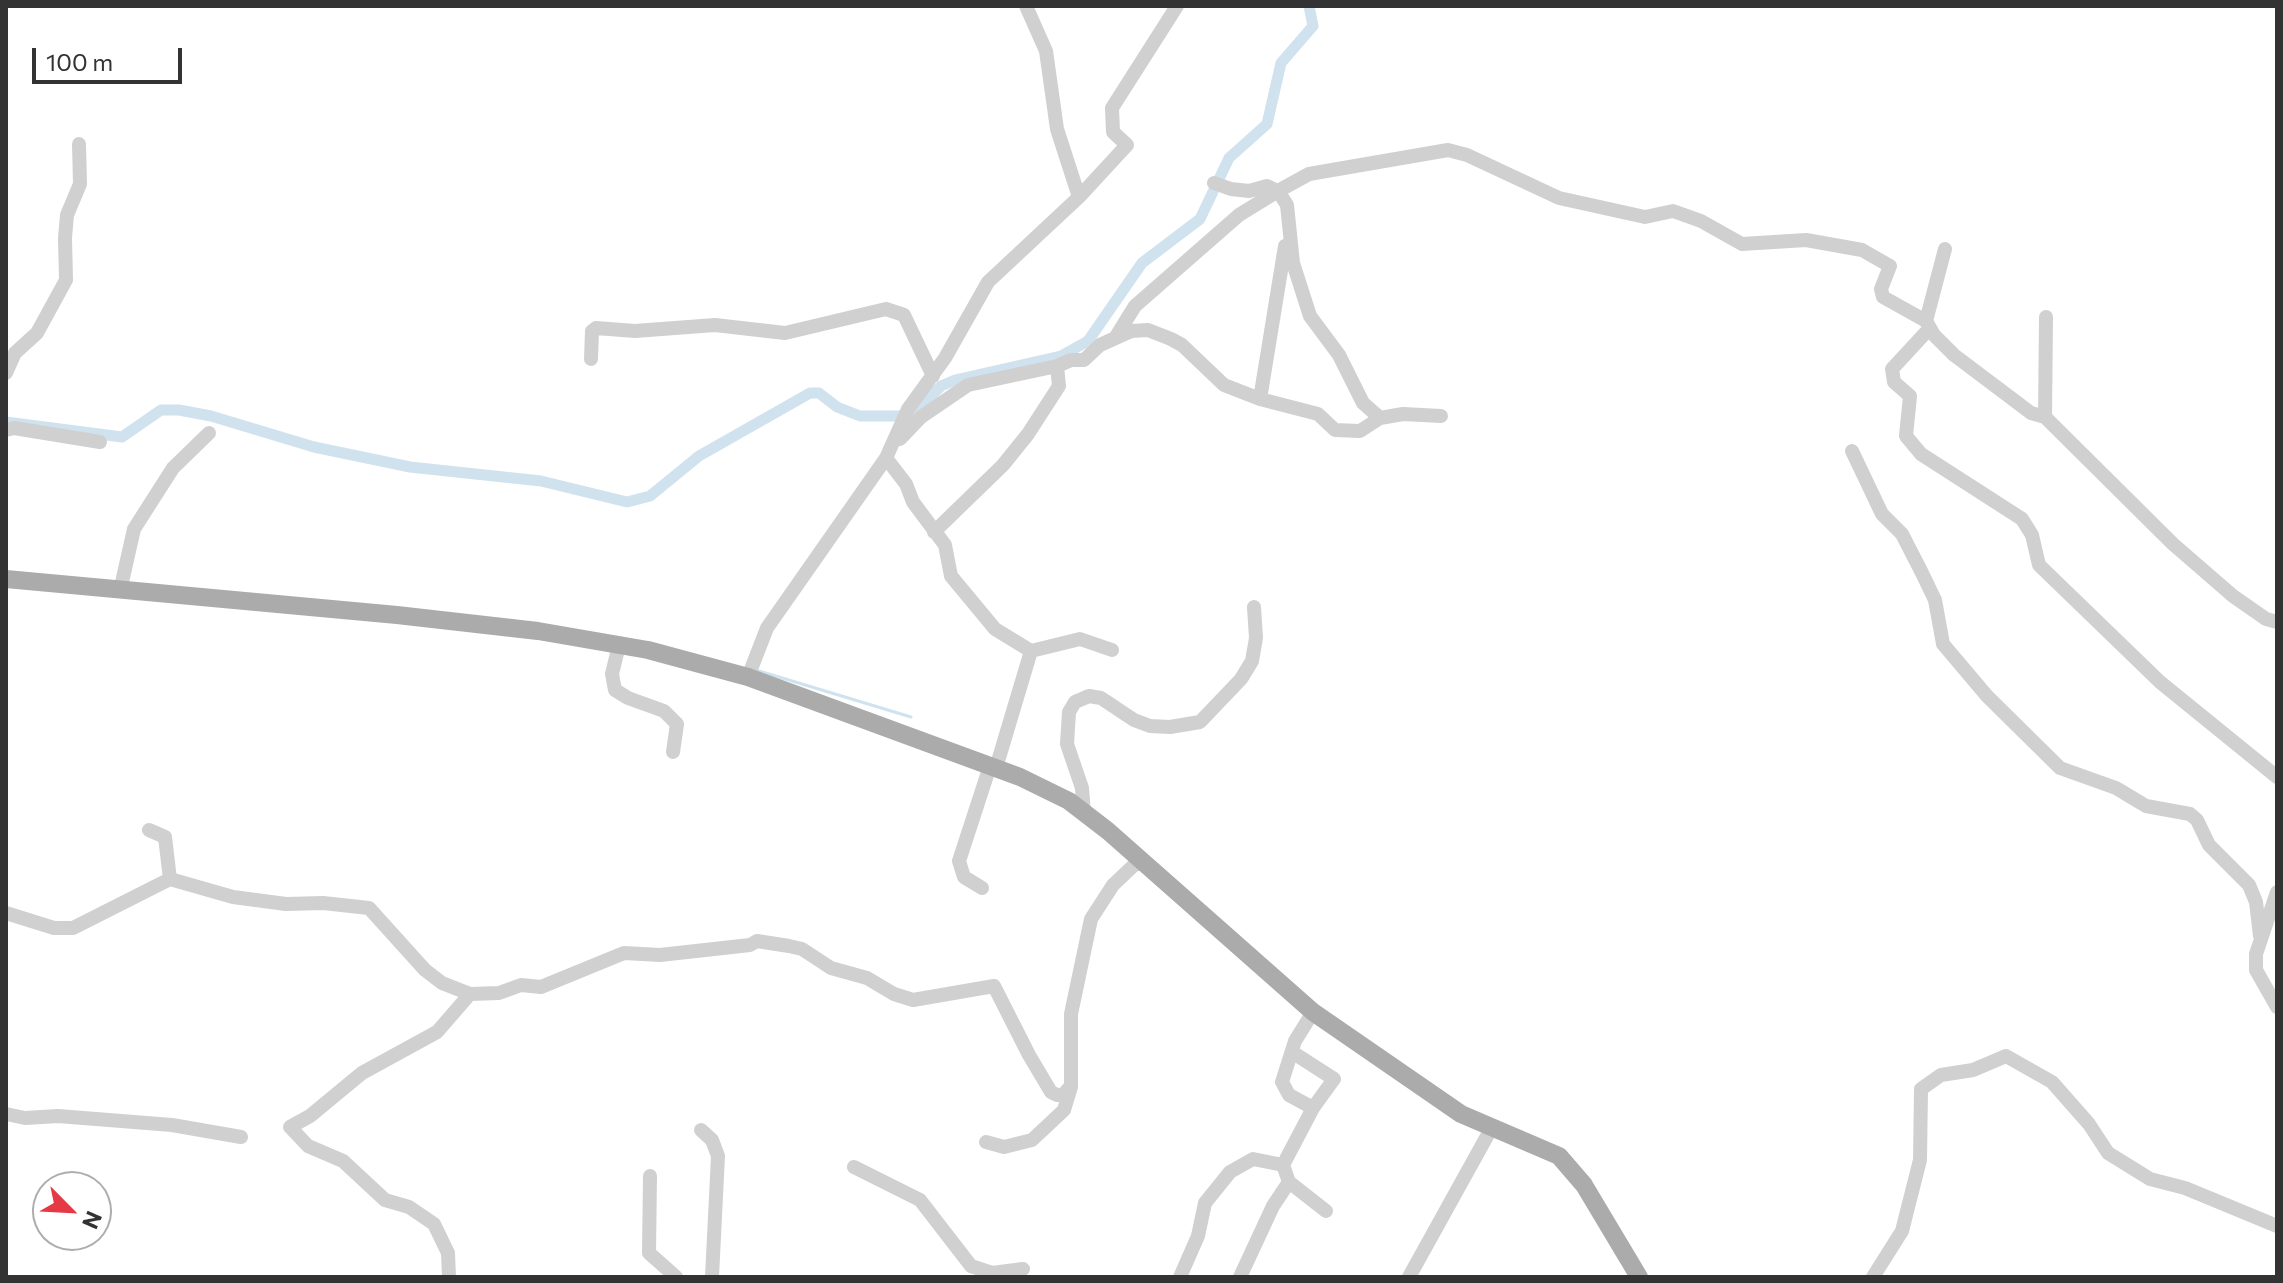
<!DOCTYPE html>
<html>
<head>
<meta charset="utf-8">
<style>
	body { margin:0 }
	#map { position:relative; width:2283px; height:1283px; overflow:hidden; background:#fff; font-family:Commissioner,sans-serif }
	canvas { display:block }
	.frame { position:absolute; inset:0; border:8px solid #333; pointer-events:none }
	.north { position:absolute; left:32px; top:1171px; width:80px; height:80px; box-sizing:border-box; background:#fff; border:2px solid #adadad; border-radius:50%; rotate:114deg; font-size:22px; font-weight:700; line-height:32px; text-align:center; color:#333 }
	.north::after { content:''; display:block; margin:auto; width:28px; height:36px; background:#e63946; clip-path:polygon(50% 0,100% 100%,50% 72%,0 100%) }
	.scale { position:absolute; left:32px; top:48px; width:150px; height:36px; box-sizing:border-box; border:4px solid #333; border-top:0; padding-left:10px; font-size:24px; line-height:28px; white-space:nowrap; color:#333; -webkit-text-stroke:6px #fff; paint-order:stroke }
</style>
</head>
<body>
<div id="map">
<canvas width="2283" height="1283"></canvas>
<div class="frame"></div>
<div class="north">N</div>
<div class="scale">100 m</div>
</div>
<script>
const context = document.querySelector('canvas').getContext('2d');
context.lineJoin = 'round';
const shape = rows => new Path2D(rows.map(r => 'M' + r).join(''));
function stroke(path, color, width, dash) { context.strokeStyle = color; context.lineWidth = width; context.lineCap = dash ? 'butt' : 'round'; context.setLineDash(dash || []); context.stroke(path); }
stroke(shape([
	[759,671,911,717]
]), '#cfe2ee', 3);
stroke(shape([
	[6,422,122,437,161,410,179,410,211,416,314,447,410,467,541,481,627,502,650,496,699,456,810,393,819,393,837,407,860,416,911,416,941,386,955,380,1061,356,1088,341,1142,263,1200,219,1229,158,1267,124,1281,63,1313,26,1309,6]
]), '#cfe2ee', 11);
stroke(shape([
	[1026,6,1046,51,1057,129,1079,197],
	[1214,183,1231,189,1249,191,1267,186,1278,191,1287,205,1293,263,1310,316,1339,355,1363,403,1380,418,1403,414,1441,416],
	[1945,249,1926,321,1934,335,1954,355,2031,413,2045,417,2173,544,2233,596,2266,619,2277,622],
	[1929,329,1892,369,1894,382,1910,396,1906,436,1921,454,2022,519,2032,535,2039,565,2160,682,2277,777],
	[1117,335,1135,306,1239,215,1278,191,1309,174,1448,150,1467,155,1559,198,1645,217,1673,211,1701,221,1742,244,1806,240,1862,250,1890,266,1881,289,1883,297,1926,321],
	[591,359,592,331,596,328,635,331,715,325,785,333,886,309,904,315,933,376],
	[6,373,15,353,37,333,66,280,65,238,67,215,80,184,79,144],
	[1260,399,1285,246],
	[2045,417,2046,317],
	[6,430,14,428,100,442],
	[900,439,921,417,968,385,1057,366,1071,360,1084,360,1100,345,1131,331,1148,330,1171,339,1182,345,1224,385,1260,399,1318,414,1335,430,1360,431,1380,418],
	[1852,451,1882,514,1902,534,1922,573,1935,600,1943,644,1987,696,2060,768,2116,788,2146,806,2190,814,2197,820,2209,845,2249,885,2256,902,2260,936],
	[886,458,906,484,913,502,945,545,951,576,995,629,1031,651,1080,639,1112,650],
	[934,532,1003,465,1028,434,1059,386,1057,366],
	[120,591,134,529,173,468,209,433],
	[619,645,612,674,615,690,628,698,664,711,677,724,673,752],
	[748,677,767,628,886,458,908,409,945,358,988,282,1079,197,1127,145,1113,132,1112,108,1177,6],
	[996,768,1031,651],
	[1084,813,1082,788,1067,744,1069,712,1075,702,1089,696,1101,698,1134,720,1150,726,1170,727,1200,722,1241,679,1252,661,1256,638,1254,607],
	[149,830,165,837,170,879],
	[982,888,964,877,959,861,990,766],
	[2277,892,2256,954,2256,970,2277,1007],
	[6,913,54,928,73,928,170,879,233,897,286,904,323,903,369,908,425,970,442,983,470,994,499,993,521,985,541,987,624,953,660,955,750,945,757,941,789,946,802,949,831,968,867,978,894,994,913,1000,994,986,1029,1055,1051,1092,1057,1095,1063,1095,1071,1086,1071,1014,1091,919,1113,885,1133,866,1144,861],
	[1292,1052,1334,1079,1313,1108,1283,1165,1289,1182,1326,1211],
	[1313,1108,1289,1095,1282,1082,1295,1041,1313,1012],
	[6,1114,25,1118,58,1116,172,1125,241,1137],
	[701,1130,712,1140,718,1156,712,1277],
	[986,1142,1004,1147,1032,1140,1064,1110,1071,1087],
	[854,1167,920,1200,971,1266,992,1273,1023,1269],
	[650,1176,649,1253,676,1277],
	[449,1277,448,1253,434,1224,409,1207,385,1200,343,1161,308,1146,290,1127,310,1116,362,1073,437,1032,470,994],
	[1180,1277,1198,1236,1205,1203,1230,1172,1253,1159,1283,1165],
	[1240,1277,1273,1206,1289,1182],
	[1409,1277,1491,1129],
	[1873,1277,1902,1231,1920,1160,1921,1089,1941,1075,1973,1070,2006,1056,2052,1082,2089,1124,2108,1153,2150,1179,2185,1188,2277,1226]
]), '#d0d0d0', 14);
stroke(shape([
	[6,579,397,615,538,631,648,650,748,677,1020,777,1069,801,1108,831,1313,1012,1461,1114,1559,1156,1584,1185,1639,1277]
]), '#ababab', 18);
</script>
</body>
</html>
